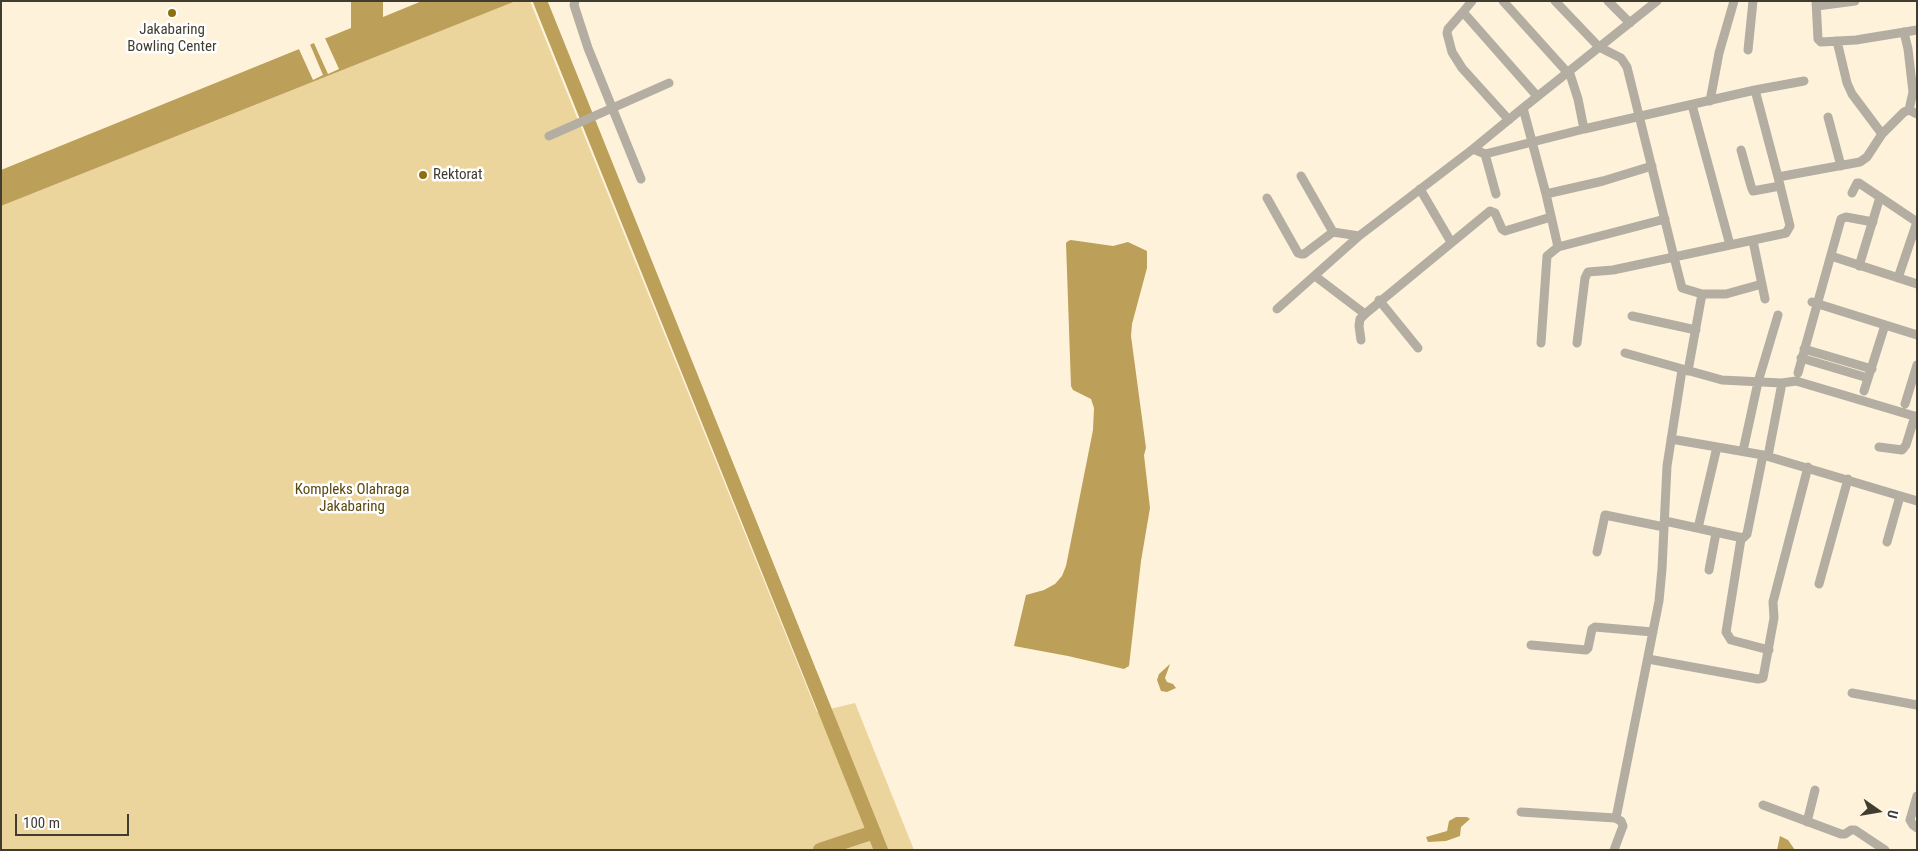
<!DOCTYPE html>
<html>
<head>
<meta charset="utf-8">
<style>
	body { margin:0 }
	#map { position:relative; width:1918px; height:851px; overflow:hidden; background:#fef3da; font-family:"Roboto Condensed",sans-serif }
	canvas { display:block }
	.frame { position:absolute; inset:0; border:2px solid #413c30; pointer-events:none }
	.north { position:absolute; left:1853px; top:786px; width:50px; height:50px; -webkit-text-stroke:4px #fff; paint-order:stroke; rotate:103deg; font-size:14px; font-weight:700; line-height:20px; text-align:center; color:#413c30 }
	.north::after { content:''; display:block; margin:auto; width:18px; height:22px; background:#413c30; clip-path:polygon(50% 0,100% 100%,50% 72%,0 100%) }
	.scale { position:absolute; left:15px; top:814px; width:114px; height:22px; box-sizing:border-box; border:2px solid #413c30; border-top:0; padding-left:6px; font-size:15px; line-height:18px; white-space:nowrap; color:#413c30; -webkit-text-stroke:4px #fff; paint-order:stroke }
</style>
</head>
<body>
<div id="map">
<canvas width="1918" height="851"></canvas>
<div class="frame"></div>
<div class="north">U</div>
<div class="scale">100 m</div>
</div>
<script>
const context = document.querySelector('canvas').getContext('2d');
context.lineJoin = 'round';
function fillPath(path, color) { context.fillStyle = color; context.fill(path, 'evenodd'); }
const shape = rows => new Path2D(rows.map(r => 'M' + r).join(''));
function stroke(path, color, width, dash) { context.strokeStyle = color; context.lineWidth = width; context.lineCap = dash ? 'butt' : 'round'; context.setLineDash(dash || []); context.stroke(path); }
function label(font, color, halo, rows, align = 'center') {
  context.font = font + ' "Roboto Condensed",sans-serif'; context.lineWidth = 5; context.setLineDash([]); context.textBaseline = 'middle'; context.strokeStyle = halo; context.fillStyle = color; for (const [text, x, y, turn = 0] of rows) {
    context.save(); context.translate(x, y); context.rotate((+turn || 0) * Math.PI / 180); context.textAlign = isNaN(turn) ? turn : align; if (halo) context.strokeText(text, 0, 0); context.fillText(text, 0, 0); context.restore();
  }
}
fillPath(shape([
	[516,1,530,1,817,712,855,703,914,850,1,850,1,206]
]), '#ecd59d');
fillPath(shape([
	[351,1,383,1,383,17,422,1,516,1,1,206,1,170,351,28],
	[1071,240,1113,246,1128,242,1147,251,1147,268,1132,324,1131,336,1146,448,1144,455,1150,508,1141,561,1129,666,1124,669,1068,656,1014,646,1026,595,1044,590,1055,584,1062,576,1066,566,1093,430,1094,408,1091,399,1073,390,1071,386,1066,243,1068,241],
	[1170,664,1165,678,1167,682,1173,684,1176,688,1167,692,1161,691,1157,680,1159,674],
	[1456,817,1467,817,1470,819,1461,827,1460,836,1446,841,1428,842,1426,837,1447,831,1449,821],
	[1780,836,1788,840,1795,850,1777,850]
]), '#bc9f58');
fillPath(shape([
	[324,36,339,69,328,74,313,41],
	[309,42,323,75,313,80,298,47]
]), '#fef3da');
stroke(shape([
	[540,1,881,850],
	[820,850,874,832]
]), '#bc9f58', 14);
stroke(shape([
	[575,1,574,5,588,48,641,179],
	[1503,1,1567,72],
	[1555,1,1599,47,1621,58,1627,67,1674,257,1786,233,1790,226,1778,177],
	[1608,1,1630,23],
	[1816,1,1818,39,1821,42,1856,40,1917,30],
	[1817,6,1855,1],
	[1463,12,1472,1],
	[1904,32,1908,49,1913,92,1909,110],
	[1837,41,1847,83,1852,94,1882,134],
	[1748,50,1753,1],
	[1569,71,1578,99,1584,129],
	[1755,90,1804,81],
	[1710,101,1719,53,1734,1],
	[1692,105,1730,245],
	[1828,117,1841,166],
	[1509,120,1462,68,1452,52,1447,33,1448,29,1463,12,1537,96],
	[549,136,669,83],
	[1473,149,1485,154,1584,129,1755,90,1778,177,1860,162,1867,157,1882,134,1904,112,1909,110,1917,114],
	[1741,150,1751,186,1753,191,1780,186],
	[1485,154,1496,194],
	[1652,166,1603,181,1546,194,1523,108,1657,1],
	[1301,176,1333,232],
	[1420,189,1451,242],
	[1852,193,1857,183,1859,183,1917,222],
	[1546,194,1558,247,1665,219],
	[1267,198,1298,253,1301,254,1304,254,1333,232,1359,236,1473,149,1523,108],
	[1753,241,1765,299],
	[1831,256,1917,284],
	[1859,266,1880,197],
	[1315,276,1365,314],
	[1898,278,1917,222],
	[1379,300,1418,348],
	[1812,302,1917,335],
	[1277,309,1359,236],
	[1632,316,1696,330],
	[1361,340,1359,326,1360,319,1365,314,1490,211,1495,213,1502,229,1505,231,1551,217],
	[1541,343,1547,256,1558,247],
	[1577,343,1585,278,1588,272,1613,270,1674,257,1682,288,1702,294],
	[1804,349,1872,369],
	[1625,353,1722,380,1782,383,1796,381,1917,417],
	[1801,358,1868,378],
	[1688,371,1702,294,1726,294,1762,284],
	[1798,373,1841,219,1846,217,1873,222],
	[1864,391,1885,325],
	[1905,404,1917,365],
	[1671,439,1763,455,1917,501],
	[1879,447,1902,450,1906,445,1915,416],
	[1743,451,1758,382,1778,315],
	[1768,456,1782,383],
	[1665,521,1743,538,1747,534,1763,455],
	[1698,528,1717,447],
	[1741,539,1726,632,1731,640,1769,650],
	[1887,542,1900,496],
	[1597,552,1605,515,1664,527],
	[1709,570,1716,533],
	[1819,584,1848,479],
	[1531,645,1586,650,1588,648,1592,629,1595,627,1653,632],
	[1648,659,1758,679,1763,678,1774,618,1773,602,1808,467],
	[1852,693,1917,705],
	[1917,796,1910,820,1913,825,1917,828],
	[1763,805,1841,834,1845,834,1851,830,1855,830,1885,850],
	[1521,812,1615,818,1621,821,1623,826,1614,850],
	[1616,818,1659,601,1662,569,1667,466,1682,370],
	[1807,822,1815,790]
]), '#b3aea1', 9);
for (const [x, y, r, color] of [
	[172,13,5,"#8e6f12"],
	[423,175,5,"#8e6f12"]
]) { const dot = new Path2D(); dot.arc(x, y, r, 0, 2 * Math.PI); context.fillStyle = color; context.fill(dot); stroke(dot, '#fff', 2); }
label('15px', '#413c30', '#fff', [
	["Jakabaring",172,30],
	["Bowling Center",172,47],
	["Rektorat",433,175,"left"]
]);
label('15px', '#5c480f', '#fff', [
	["Kompleks Olahraga",352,490],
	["Jakabaring",352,507]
]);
</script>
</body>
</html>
